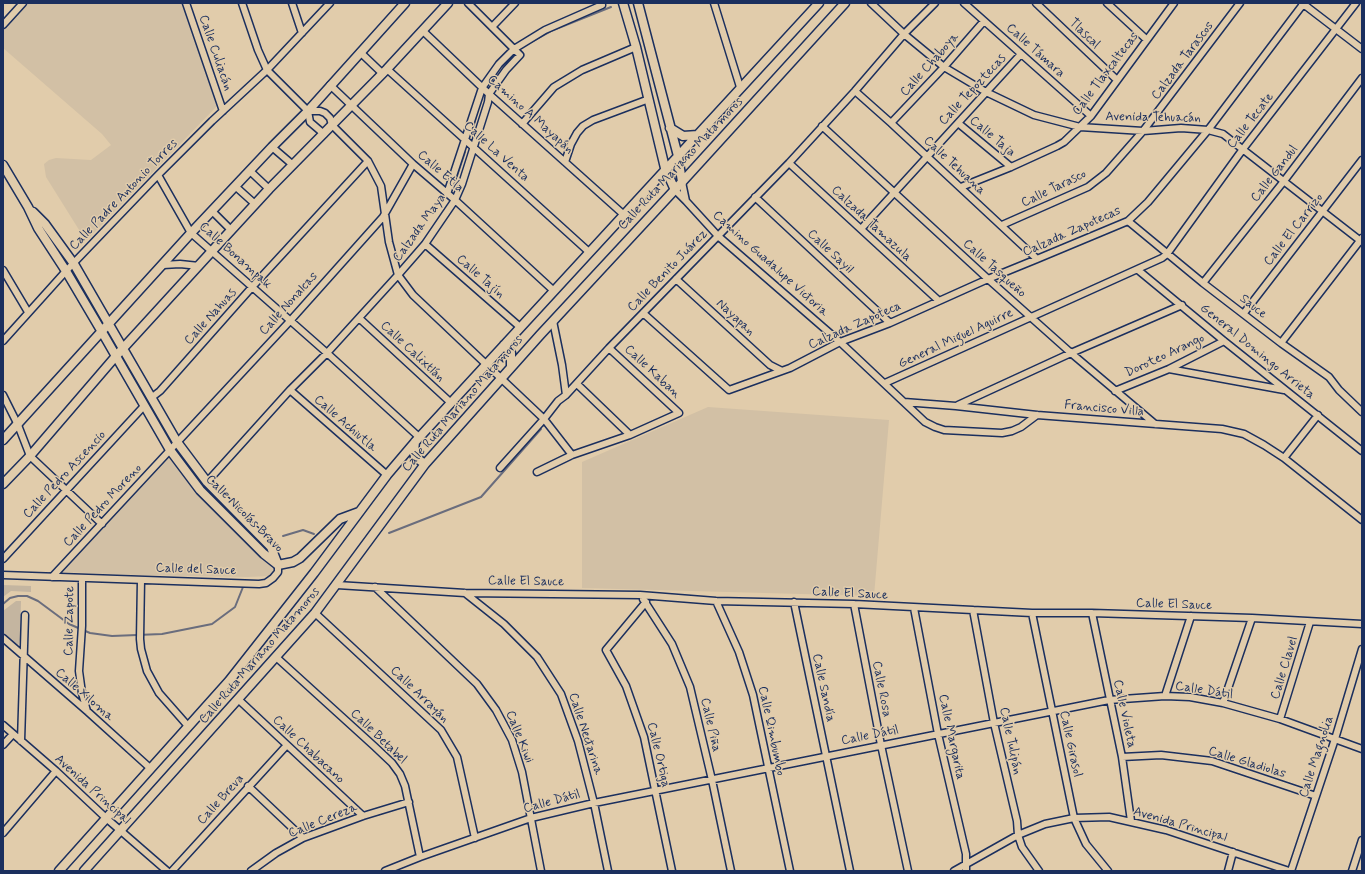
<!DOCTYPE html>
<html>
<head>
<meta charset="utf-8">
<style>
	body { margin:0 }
	#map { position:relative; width:1365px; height:874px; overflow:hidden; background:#e1ccab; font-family:Mynerve,sans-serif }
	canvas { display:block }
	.frame { position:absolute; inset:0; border:4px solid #1b2f5e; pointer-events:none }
</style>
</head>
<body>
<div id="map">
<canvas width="1365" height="874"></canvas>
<div class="frame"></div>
</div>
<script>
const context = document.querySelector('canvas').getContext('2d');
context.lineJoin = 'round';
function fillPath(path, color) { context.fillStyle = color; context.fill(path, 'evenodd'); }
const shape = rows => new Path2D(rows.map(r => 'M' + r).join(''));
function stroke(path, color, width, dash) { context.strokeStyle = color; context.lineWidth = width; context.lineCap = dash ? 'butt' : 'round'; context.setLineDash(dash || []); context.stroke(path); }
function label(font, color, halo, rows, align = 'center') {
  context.font = font + ' Mynerve,sans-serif'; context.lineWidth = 3; context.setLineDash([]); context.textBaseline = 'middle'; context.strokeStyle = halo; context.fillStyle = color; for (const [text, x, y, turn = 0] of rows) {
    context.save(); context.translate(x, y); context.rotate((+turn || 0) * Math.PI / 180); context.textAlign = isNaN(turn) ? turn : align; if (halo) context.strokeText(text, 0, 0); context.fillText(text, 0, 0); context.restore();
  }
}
fillPath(shape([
	[28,3,184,3,219,104,87,240,81,233,46,177,44,164,49,160,56,158,91,160,111,145,102,134,3,48,3,29],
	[708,407,889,420,874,596,582,588,582,462],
	[169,458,272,566,279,573,270,576,248,577,137,575,62,572]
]), '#d2c0a5');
fillPath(shape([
	[3,585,31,586,31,592,11,591,3,597],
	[16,601,21,601,20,640,18,646,3,634,3,611]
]), '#c4b5a0');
stroke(shape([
	[531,42,551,31,611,7],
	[474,124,478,109],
	[457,176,465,152],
	[389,533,481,497,541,429],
	[283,536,303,530,314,534],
	[3,604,10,598,18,596,27,596,38,601,69,624,90,633,112,636,162,634,212,624,235,607,243,587]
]), '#6a6d7d', 2);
const minor = shape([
	[186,3,223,111],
	[242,3,258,50,267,70,308,111,320,111,325,113,330,118,332,125,368,161,381,186,389,242,398,275,413,295,544,419,572,455],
	[292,3,302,33],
	[714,3,740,87],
	[871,3,904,34,944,67,986,92,1034,115,1080,127,1143,131,1181,128,1208,130,1223,134,1362,242],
	[964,3,1091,116],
	[1036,3,1117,80],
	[1107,3,1146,39],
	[1302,3,1362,49],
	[3,25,23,3],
	[492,27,515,3],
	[423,31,489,94,623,214],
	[360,52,383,74],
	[387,69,589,252],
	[330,85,413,164,455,200,554,291],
	[855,91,891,123,1037,259],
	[308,111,310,122,324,134],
	[891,123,944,67,984,21],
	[958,123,1011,167],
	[522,124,554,87,582,70,636,47],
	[822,126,988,279,1071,353,1155,424],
	[272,147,293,165],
	[565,162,571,144,577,133,583,126,593,120,649,99],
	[789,163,939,301],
	[250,171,269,189],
	[158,175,191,233,327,353,419,437],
	[682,182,686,201],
	[235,186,255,204],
	[961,187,1011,167,1057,146,1064,142,1091,116,1174,3],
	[675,190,686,201,718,236,840,342,925,422,935,427,944,430,1002,433,1012,431,1021,427,1037,415],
	[447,194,482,88,499,64,514,49,545,30,602,5],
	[755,197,890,323],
	[212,211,231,230],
	[1128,221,1203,283,1281,343,1329,377,1339,390,1362,412],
	[1002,225,1088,187,1106,173,1143,131,1240,3],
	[861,229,1021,54],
	[425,244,520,327],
	[163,265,180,264,199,266],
	[3,270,28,312],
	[1138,270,1224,341,1362,451],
	[676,279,770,365,780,370],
	[1203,283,1284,181,1362,78],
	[643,313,729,390,790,368,840,342,890,323,988,279,1037,259,1128,221,1148,202,1208,130,1304,3],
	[1244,313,1362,160],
	[359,318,450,402],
	[553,321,562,365,566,395],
	[3,341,66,271,158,175,212,121,267,70,330,3],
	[1281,343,1362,238],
	[1169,369,1284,390],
	[885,383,1162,258,1167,254,1243,149,1356,3],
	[577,384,630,435],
	[290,390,387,475],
	[1115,391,1169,369,1224,341],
	[3,395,18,425,30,456,102,524],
	[151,398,160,391,253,286,368,161],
	[904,402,956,406,1037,415,1222,429,1244,434,1264,445,1284,458,1362,520],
	[958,405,1071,353,1182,305],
	[1284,458,1318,415],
	[500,468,544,419,558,401,566,395,609,348,789,163,855,91,904,34,935,3],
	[537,472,572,455,630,435,679,413,609,348],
	[207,482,290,390,327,353,398,275,425,244,455,200,462,184,488,102,489,94,506,70,520,55,468,3],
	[3,559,144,406],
	[3,575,259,584,266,583,273,578,278,572,278,565],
	[52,577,290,321,383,217,413,164],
	[82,579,82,626,79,671,82,693,87,711],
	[141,580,140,639,141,649,147,671,159,693,188,726],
	[337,585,465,593,640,595,716,601,854,604,1032,613,1092,613,1252,618,1362,624],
	[375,587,477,684,496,710,512,740,522,772,541,871],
	[465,593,504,624,537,657,561,694,578,741,594,803,608,871],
	[643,599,672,644,690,687,712,780,731,871],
	[716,601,739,652,753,695,790,871],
	[646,602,606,650,626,686,644,737,672,871],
	[794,602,850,871],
	[854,604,881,745,908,871],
	[914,608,938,734,966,854,966,871],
	[973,610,994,723,1017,821,1018,835,1022,847,1039,871],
	[315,613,441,730,457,757,475,838],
	[1032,613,1074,818,1086,844,1108,871],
	[1092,613,1122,757,1131,821],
	[3,638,87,711,150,768],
	[276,657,374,746,392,763,400,774,405,786,420,857],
	[1165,696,1191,616],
	[239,700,363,816],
	[1223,703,1252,618],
	[1280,719,1310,622],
	[3,725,56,771,106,818,167,871],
	[21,741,25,615],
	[3,745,13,734],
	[1122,757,1161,755,1212,761,1316,796],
	[248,786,303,838],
	[3,833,56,771],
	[172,871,287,745],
	[251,871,276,853,303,838,363,816,409,802],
	[385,871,420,857,531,818,594,803,1109,700,1165,696,1190,697,1223,703,1280,719,1362,749],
	[954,871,1018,835,1045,824,1074,818,1109,817,1166,830,1289,871],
	[1228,871,1233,852],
	[1291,871,1335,739,1362,649],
	[1352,871,1362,840]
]);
const major = shape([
	[623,3,636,47,665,168,675,190],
	[638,3,678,156,682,182],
	[670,128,683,136,698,135],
	[3,165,28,207,38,228,66,271,102,332,170,450,200,490,264,554,278,565],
	[33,212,45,224,74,264,177,442,207,482,271,547,278,565],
	[504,345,511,353,511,367],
	[3,440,191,233,272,147,308,111,405,3],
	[415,442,414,451,415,457,425,464],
	[3,484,30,456,116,356,212,251,269,189,387,69,448,3],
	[278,565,293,562,300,558,340,519,359,512],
	[59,871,229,681,314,573,387,475,415,442,819,3],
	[84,871,315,613,425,464,540,335,682,182,845,3]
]);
stroke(minor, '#1b2f5e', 9);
stroke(major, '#1b2f5e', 11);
stroke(minor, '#e1ccab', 6);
stroke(major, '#e1ccab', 8);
label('13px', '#1b2f5e', '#e1ccab', [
	["Tlascal",1084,34,44],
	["Calle Támara",1035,51,42],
	["Calle Culiacán",215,53,71],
	["Calzada Tarascos",1183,61,-53],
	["Calle Chaboya",930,65,-48],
	["Calle Tlaxcaltecas",1106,74,-53],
	["Calle Tepoztecas",973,90,-47],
	["Camino A Mayapán",530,115,42],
	["Avenida Tehuacán",1153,118,1],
	["Calle Tecate",1251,121,-52],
	["Calle Taja",992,137,40],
	["Calle La Venta",496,152,42],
	["Calle Ruta Mariano Matamoros",681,164,-47],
	["Calle Tehuana",954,166,43],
	["Calle Etla",440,172,41],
	["Calle Gandul",1275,174,-52],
	["Calle Tarasco",1054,189,-26],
	["Calle Padre Antonio Torres",124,195,-46],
	["Calzada Tamazula",871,224,43],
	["Calzada Maya",420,228,-54],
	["Calle El Carrizo",1294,230,-52],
	["Calzada Zapotecas",1072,232,-24],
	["Calle Sayil",830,252,43],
	["Calle Bonampak",235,256,42],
	["Camino Guadalupe Victoria",770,264,42],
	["Calle Tasqueño",994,269,42],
	["Calle Benito Juárez",668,271,-46],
	["Calle Tajín",480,277,41],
	["Calle Nonalcas",289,304,-48],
	["Sauce",1253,307,38],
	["Calle Nahuas",211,317,-48],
	["Nayapan",735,318,43],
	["Calzada Zapoteca",855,326,-24],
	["General Miguel Aguirre",956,339,-25],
	["Calle Calixtlán",412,352,43],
	["General Domingo Arrieta",1257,352,39],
	["Doroteo Arango",1165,356,-25],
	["Calle Kaban",652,372,43],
	["Calle Ruta Mariano Matamoros",463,404,-49],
	["Francisco Villa",1104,409,5],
	["Calle Achiutla",345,424,41],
	["Calle Pedro Ascencio",65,475,-47],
	["Calle Pedro Moreno",103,506,-47],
	["Calle Nicolás Bravo",244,514,45],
	["Calle del Sauce",196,570,2],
	["Calle El Sauce",526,582,1],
	["Calle El Sauce",850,594,3],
	["Calle El Sauce",1174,605,2],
	["Calle Zapote",70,621,-89],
	["Calle Ruta Mariano Matamoros",260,656,-49],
	["Calle Clavel",1285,668,-73],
	["Calle Sandía",823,688,78],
	["Calle Rosa",881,689,79],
	["Calle Dátil",1204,691,9],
	["Calle Xiloma",84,695,41],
	["Calle Arrayán",419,695,44],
	["Calle Violeta",1124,714,78],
	["Calle Piña",710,725,77],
	["Calle Qimbumbo",771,731,78],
	["Calle Nectarina",585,734,72],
	["Calle Dátil",870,736,-11],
	["Calle Betabel",378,737,44],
	["Calle Kiwi",519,737,68],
	["Calle Margarita",951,737,78],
	["Calle Tulipán",1010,741,78],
	["Calle Girasol",1070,744,78],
	["Calle Chabacano",308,750,43],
	["Calle Ortiga",658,755,77],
	["Calle Magnolia",1317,757,-72],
	["Calle Gladiolas",1247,763,17],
	["Avenida Principal",92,790,42],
	["Calle Breva",221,800,-48],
	["Calle Dátil",552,802,-15],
	["Calle Cereza",323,821,-22],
	["Avenida Principal",1180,825,16]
]);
</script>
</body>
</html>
